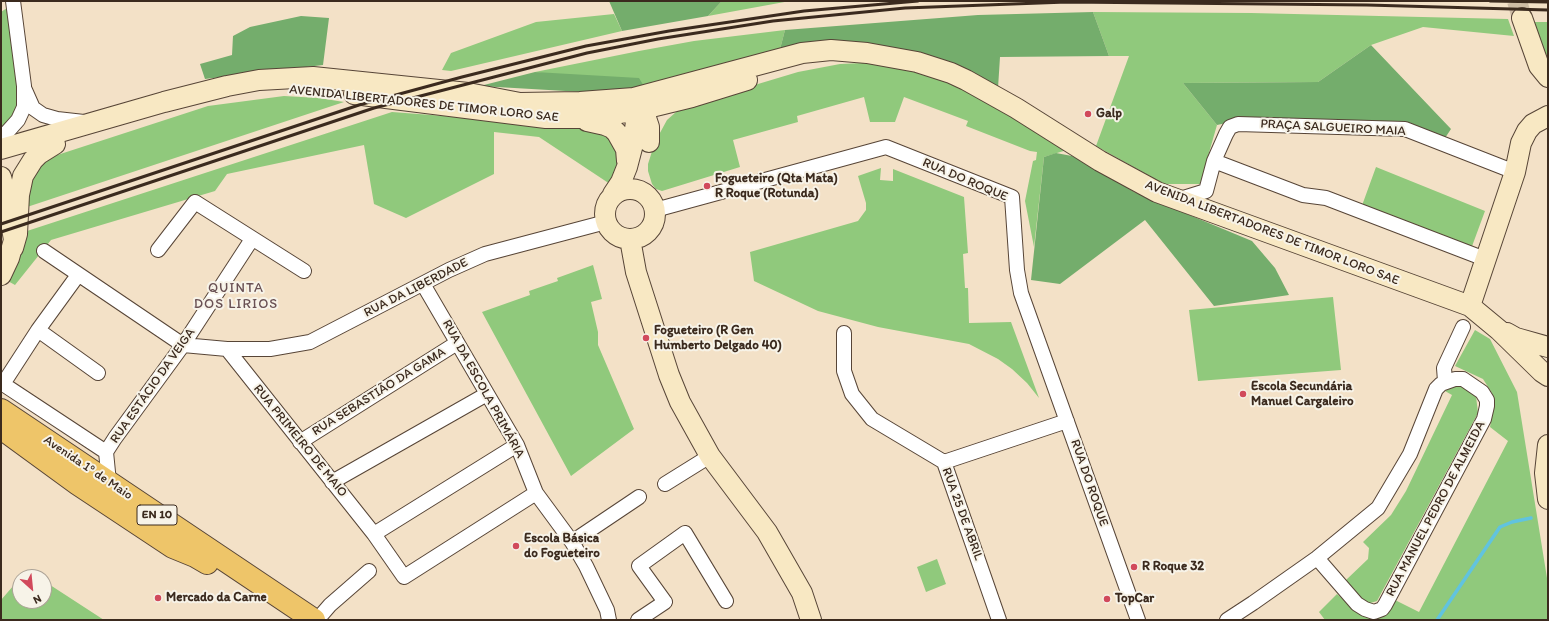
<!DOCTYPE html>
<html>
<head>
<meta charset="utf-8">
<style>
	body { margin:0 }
	#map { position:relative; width:1549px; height:621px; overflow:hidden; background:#f3e1c7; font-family:Itim,sans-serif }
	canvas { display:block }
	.frame { position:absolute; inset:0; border:2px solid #3b2a1e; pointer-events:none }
	.north { position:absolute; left:12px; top:569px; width:40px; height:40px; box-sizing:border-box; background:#f7f3e8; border:1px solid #aca397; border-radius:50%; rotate:153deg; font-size:11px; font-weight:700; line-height:16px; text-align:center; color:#3b2a1e }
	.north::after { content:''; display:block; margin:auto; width:14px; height:18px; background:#d1495b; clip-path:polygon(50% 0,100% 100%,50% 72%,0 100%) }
</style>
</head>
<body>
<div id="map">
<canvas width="1549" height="621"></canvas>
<div class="frame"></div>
<div class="north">N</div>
</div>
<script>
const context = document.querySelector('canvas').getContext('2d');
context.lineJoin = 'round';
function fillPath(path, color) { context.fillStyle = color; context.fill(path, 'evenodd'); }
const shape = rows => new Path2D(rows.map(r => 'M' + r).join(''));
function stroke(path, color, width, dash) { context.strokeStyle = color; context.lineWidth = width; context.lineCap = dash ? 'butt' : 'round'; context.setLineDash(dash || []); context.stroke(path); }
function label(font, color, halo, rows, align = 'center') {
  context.font = font + ' Itim,sans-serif'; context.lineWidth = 4; context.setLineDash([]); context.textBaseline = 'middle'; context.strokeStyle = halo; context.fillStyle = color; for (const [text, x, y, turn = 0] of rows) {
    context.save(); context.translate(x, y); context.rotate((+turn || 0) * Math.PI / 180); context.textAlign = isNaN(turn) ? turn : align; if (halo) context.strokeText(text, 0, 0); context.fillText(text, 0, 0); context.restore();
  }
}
fillPath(shape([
	[722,1,790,1,708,16],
	[7,8,20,103,14,121,1,132,1,12],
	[1093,12,1251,13,1508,19,1514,36,1423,27,1371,45,1318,82,1183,83,1217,125,1200,184,1164,184,1096,146,1129,56,1109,56],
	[614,14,622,31,451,71,442,70,451,53,536,22],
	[1533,22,1548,22,1548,55,1540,54],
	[785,30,779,53,645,88,535,72,639,51,694,41],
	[863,63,883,65,928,75,955,84,1070,149,1044,157,1034,247,1025,201,1033,161,1036,160,1037,152,1030,151,966,126,968,121,904,97,895,122,870,122,864,97,797,116,798,122,733,140,740,167,662,191,656,189,652,184,648,171,648,164,655,142,667,120,676,112,688,105,798,72,840,64],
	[284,96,319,98,344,102,24,208,34,171,45,159,208,106],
	[392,112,601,128,616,145,621,162,610,184,539,137,494,132,494,174,406,218,374,204,364,145,227,174,215,191,51,240,15,285,6,280,24,232],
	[1376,167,1485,211,1471,249,1360,211],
	[881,168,880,180,893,181,893,169,964,197,968,253,963,254,965,288,968,288,969,323,1011,322,1039,398,1027,383,1012,369,998,359,969,344,878,327,818,311,754,281,750,252,858,221,866,210,866,203,858,176],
	[593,265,602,299,591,302,598,332,598,345,634,429,571,476,482,312,530,295,529,291,558,281,557,278],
	[1333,297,1341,370,1198,381,1189,310],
	[1475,330,1490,339,1517,392,1547,578,1548,620,1325,620,1319,612,1337,594,1360,614,1370,618,1385,615,1395,600,1419,612,1508,441,1490,427,1494,404,1492,393,1483,379,1455,366],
	[1458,384,1476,396,1478,413,1377,601,1367,604,1355,594,1346,580,1368,559,1369,548,1363,542,1391,515,1406,491,1452,395,1445,391],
	[937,559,946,584,926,592,917,567],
	[20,578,20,601,44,601,44,581,104,620,1,620,1,600]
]), '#90c97c');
fillPath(shape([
	[609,1,722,1,708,16,622,31],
	[1093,12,1109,56,1000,57,998,88,938,58,889,50,779,53,785,30,978,15],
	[301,16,329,18,323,65,205,79,200,64,232,55,233,36,250,27],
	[1371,45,1451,129,1445,138,1236,121,1217,125,1183,83,1318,82],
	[535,72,639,78,645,88,617,94,480,86],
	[1056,153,1072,156,1101,171,1134,192,1252,241,1275,268,1289,295,1214,306,1145,220,1060,284,1031,280,1044,157]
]), '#74ad6c');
stroke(shape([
	[1437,620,1500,527,1512,522,1531,518]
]), '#61c3df', 3.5);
stroke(shape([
	[1517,1,1522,18]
]), '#cebca5', 20, [20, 10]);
const street = shape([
	[25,90,33,108,43,115,57,119,84,122],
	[1,139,18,120,24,107,24,86,13,1],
	[1214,161,1303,195,1326,198,1485,259],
	[1177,200,1206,191,1214,161,1226,134,1230,127,1238,124,1405,129,1515,172],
	[655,210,886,147,1012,197,1017,270,1021,293,1138,620],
	[158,250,195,202,304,271],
	[44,251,183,345,227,349,374,534,404,577,536,493],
	[78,275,38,330,3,384,106,452],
	[423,284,517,445,536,493,572,542,586,566,607,610,609,620],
	[38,330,98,373],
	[844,333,844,371,852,394,872,419,944,462,999,620],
	[227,349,270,349,310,342,449,270,485,254,606,222],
	[1445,381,1444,368,1463,327],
	[300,442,457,343],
	[944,462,1067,421],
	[109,482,106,452,115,438,183,345,252,239],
	[332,482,487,394],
	[665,484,710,456],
	[374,534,517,445],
	[572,542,639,497],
	[317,620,330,605,369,571],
	[638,620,665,602,639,566,685,533,726,601],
	[1227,620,1253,603,1317,558,1378,508,1410,454,1436,389,1441,384,1455,379,1463,379,1482,392,1487,400,1487,406,1484,419,1385,605,1382,609,1374,612,1365,609,1357,604,1317,558]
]);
const secondary = shape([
	[1522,18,1539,66,1548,77],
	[354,94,546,118,587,118,639,110,692,97,747,80],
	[633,107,642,113,646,118,649,127,649,142],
	[587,121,605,125,612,128,617,133,626,149,627,161],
	[1,149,164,102,227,86,259,80,313,77,468,93,520,103,580,102,634,98,802,53,831,50,867,53,917,62,951,73,966,80,1016,108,1100,161,1157,192,1470,306,1499,330,1542,372,1548,376],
	[1,177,8,204,14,240,9,258,1,275],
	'605 214a25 25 0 1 1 50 0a25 25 0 1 1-50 0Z',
	[613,194,621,182,627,167,633,144,637,114,641,108,648,103],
	[630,239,636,272,669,375,680,402,710,456,767,532,802,593,811,620],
	[13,248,17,234,19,195,23,176,33,160,39,154,55,144],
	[1470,306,1515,172,1521,143,1527,131,1533,124,1548,116],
	[1507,333,1516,338,1548,347],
	[1548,445,1545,473,1548,499]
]);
const primary = shape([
	[1,410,314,620],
	[1,428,78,484,173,547,195,556,207,563]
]);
stroke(street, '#574537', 16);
stroke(secondary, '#574537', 22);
stroke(primary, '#574537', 24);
stroke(street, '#fff', 14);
stroke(secondary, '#f8e8c3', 20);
stroke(primary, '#eec569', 22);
stroke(shape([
	[1490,1,1548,2],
	[1,224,359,105,462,77,586,46,669,31,804,11,918,1],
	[1,232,374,108,587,53,658,39,773,21,905,8,1067,2,1367,5,1548,10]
]), '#3b2a1e', 3);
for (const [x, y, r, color] of [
	[1088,114,4,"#d1495b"],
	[707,186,4,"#d1495b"],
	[646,338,4,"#d1495b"],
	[1243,394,4,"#d1495b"],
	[516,546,4,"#d1495b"],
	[1134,567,4,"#d1495b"],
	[158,598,4,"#d1495b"],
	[1107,599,4,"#d1495b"]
]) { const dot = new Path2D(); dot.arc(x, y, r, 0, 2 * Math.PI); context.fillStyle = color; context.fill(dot); stroke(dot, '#f7f3e8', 1.5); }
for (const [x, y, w] of [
	[157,515,40]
]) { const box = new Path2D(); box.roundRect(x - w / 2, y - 10, w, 20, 3); context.fillStyle = '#f7f3e8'; context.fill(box); stroke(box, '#3b2a1e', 1); }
label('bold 12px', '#3b2a1e', null, [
	["EN 10",157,515]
]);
label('13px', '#3b2a1e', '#f7f3e8', [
	["AVENIDA LIBERTADORES DE TIMOR LORO SAE",424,104,6],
	["PRAÇA SALGUEIRO MAIA",1333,128,3],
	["RUA DO ROQUE",965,180,23],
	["AVENIDA LIBERTADORES DE TIMOR LORO SAE",1272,233,21],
	["RUA DA LIBERDADE",416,288,-27],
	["RUA ESTÁCIO DA VEIGA",153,386,-55],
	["RUA DA ESCOLA PRIMÁRIA",483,389,61],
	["RUA SEBASTIÃO DA GAMA",379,392,-32],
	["RUA PRIMEIRO DE MAIO",300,441,51],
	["Avenida 1º de Maio",88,468,34],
	["RUA DO ROQUE",1089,483,71],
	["RUA MANUEL PEDRO DE ALMEIDA",1436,509,-62],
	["RUA 25 DE ABRIL",962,514,70]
]);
label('bold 13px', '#3b2a1e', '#f7f3e8', [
	["Galp",1096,114],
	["Fogueteiro (Qta Mata)",715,179],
	["R Roque (Rotunda)",715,194],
	["Fogueteiro (R Gen",654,331],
	["Humberto Delgado 40)",654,346],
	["Escola Secundária",1251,387],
	["Manuel Cargaleiro",1251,402],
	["Escola Básica",524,539],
	["do Fogueteiro",524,554],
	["R Roque 32",1142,567],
	["Mercado da Carne",166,598],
	["TopCar",1115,599]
], 'left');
context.letterSpacing = '1px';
label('14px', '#695053', '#f7f3e8', [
	["QUINTA",236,288],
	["DOS LIRIOS",236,304]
]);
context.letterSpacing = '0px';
</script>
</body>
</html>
